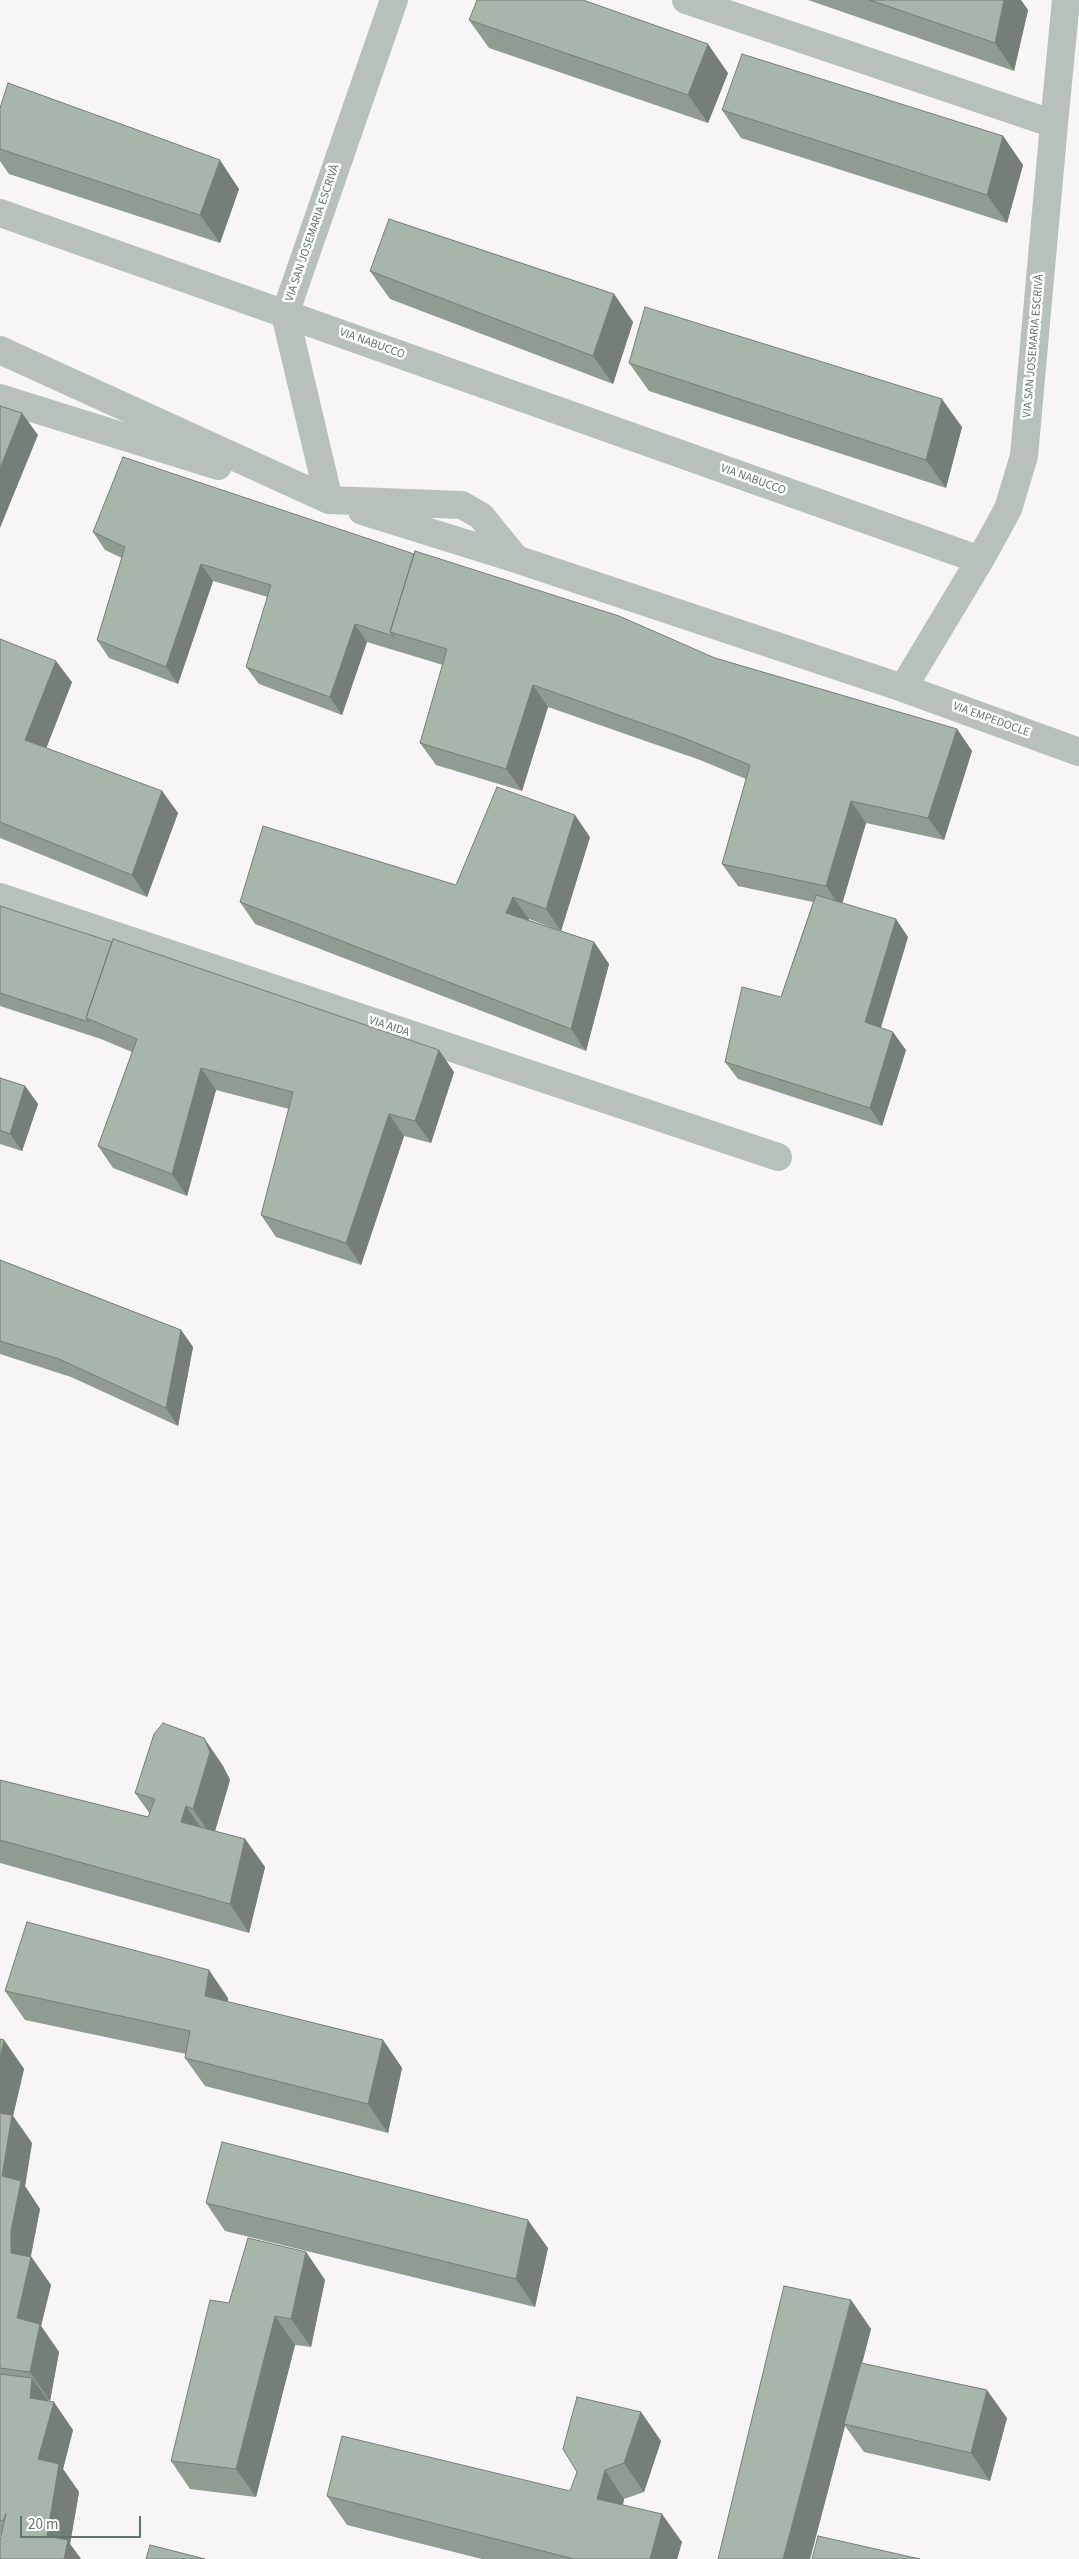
<!DOCTYPE html>
<html>
<head>
<meta charset="utf-8">
<style>
	body { margin:0 }
	#map { position:relative; width:1079px; height:2559px; overflow:hidden; background:#f7f5f5; font-family:"Source Sans 3",sans-serif }
	canvas { display:block }
	.scale { position:absolute; left:20px; top:2516px; width:121px; height:22px; box-sizing:border-box; border:2px solid #5f7866; border-top:0; padding-left:6px; font-size:15px; line-height:18px; white-space:nowrap; color:#5f7866; -webkit-text-stroke:4px #fff; paint-order:stroke }
</style>
</head>
<body>
<div id="map">
<canvas width="1079" height="2559"></canvas>
<div class="scale">20 m</div>
</div>
<script>
const context = document.querySelector('canvas').getContext('2d');
context.lineJoin = 'round';
const shape = rows => new Path2D(rows.map(r => 'M' + r).join(''));
function stroke(path, color, width, dash) { context.strokeStyle = color; context.lineWidth = width; context.lineCap = dash ? 'butt' : 'round'; context.setLineDash(dash || []); context.stroke(path); }
function fillPath(path, color) { context.fillStyle = color; context.fill(path, 'evenodd'); }
function label(font, color, halo, rows, align = 'center') {
  context.font = font + ' "Source Sans 3",sans-serif'; context.lineWidth = 5; context.setLineDash([]); context.textBaseline = 'middle'; context.strokeStyle = halo; context.fillStyle = color; for (const [text, x, y, turn = 0] of rows) {
    context.save(); context.translate(x, y); context.rotate((+turn || 0) * Math.PI / 180); context.textAlign = isNaN(turn) ? turn : align; if (halo) context.strokeText(text, 0, 0); context.fillText(text, 0, 0); context.restore();
  }
}
stroke(shape([
	[686,0,1054,124,1024,456,1008,509,980,560,903,688],
	[1054,124,1066,0],
	[0,213,980,560],
	[0,350,329,500,462,505,481,516,516,559,903,688,1079,752],
	[0,398,218,466],
	[329,500,285,314,394,0],
	[362,511,516,559],
	[0,897,778,1157]
]), '#b7c1ba', 28);
fillPath(shape([
	[808,0,1021,0,1028,10,1014,71],
	[469,20,728,73,708,123,489,48],
	[0,108,239,189,220,243,9,174,0,161],
	[722,110,1003,136,1023,165,1007,223,741,138],
	[370,271,614,294,633,322,613,384,390,299],
	[629,363,962,427,946,488,649,391],
	[93,532,715,658,957,729,972,751,944,840,866,823,842,903,908,937,881,1028,906,1050,882,1126,738,1079,725,1062,781,997,813,902,738,886,722,864,746,779,700,760,548,707,522,791,436,765,420,743,443,665,367,642,342,715,259,684,246,667,268,597,213,581,178,684,109,658,97,640,122,558,105,550],
	[0,639,72,682,46,748,162,791,178,813,147,897,0,838],
	[590,837,561,931,529,919,528,920,594,942,609,964,586,1051,255,924,240,902,456,885],
	[0,906,454,1072,431,1143,404,1136,361,1265,276,1237,261,1215,289,1109,216,1090,187,1196,113,1168,98,1146,132,1052,101,1039,0,1006],
	[0,1078,25,1086,38,1104,22,1151,0,1144],
	[0,1260,181,1330,193,1347,178,1426,71,1377,0,1354],
	[204,1738,223,1766,230,1780,215,1831,245,1839,265,1867,249,1933,0,1863,0,1780,148,1817,150,1814,135,1793],
	[5,1991,228,1998,228,2002,383,2040,402,2068,388,2133,205,2086,185,2058,186,2054,25,2020],
	[0,2039,4,2040,24,2069,13,2116,32,2143,25,2186,40,2209,31,2256,51,2285,41,2326,59,2352,50,2401,47,2400,73,2430,63,2469,79,2492,70,2544,81,2559,0,2559,1,2536,0,2535],
	[206,2203,548,2248,535,2307,225,2231],
	[306,2252,325,2280,311,2347,295,2345,256,2497,190,2489,171,2461,229,2303],
	[851,2300,871,2329,862,2363,1007,2418,990,2481,864,2452,845,2426,810,2559],
	[641,2412,661,2441,644,2492,624,2499,623,2505,682,2542,677,2559,482,2559,347,2525,327,2496,570,2491]
]), '#909c92');
fillPath(shape([
	[1004,0,1021,0,1028,10,1014,71,995,43],
	[708,44,728,73,708,123,688,95],
	[1003,136,1023,165,1007,223,987,195],
	[220,160,239,189,220,243,200,215],
	[614,294,633,322,613,384,593,356],
	[942,399,962,427,946,488,926,460],
	[22,413,38,435,0,528,0,468],
	[201,564,213,581,178,684,166,667],
	[355,624,367,642,342,715,330,697],
	[56,661,72,682,41,762,25,740],
	[533,685,548,707,522,791,506,769],
	[957,729,972,751,944,840,928,818],
	[162,791,178,813,147,897,132,875],
	[851,801,866,823,841,908,826,886],
	[575,815,590,837,561,931,546,909],
	[513,897,529,919,522,935,506,913],
	[896,919,908,937,877,1039,865,1022],
	[594,942,609,964,586,1051,571,1029],
	[893,1032,906,1050,882,1126,870,1108],
	[439,1050,454,1072,431,1143,415,1121],
	[201,1068,216,1090,187,1196,172,1174],
	[25,1086,38,1104,22,1151,10,1134],
	[389,1114,404,1136,361,1265,346,1243],
	[181,1330,193,1347,178,1426,166,1408],
	[204,1738,223,1766,230,1780,213,1838,193,1809],
	[186,1806,205,1834,181,1822],
	[245,1839,265,1867,249,1933,230,1904],
	[209,1970,228,1998,225,2024,205,1996],
	[4,2040,24,2069,13,2116,32,2143,25,2186,40,2209,30,2259,31,2257,51,2285,41,2326,59,2352,50,2401,30,2372,17,2318,11,2253,2,2176,0,2123,0,2059],
	[383,2040,402,2068,388,2133,368,2104],
	[528,2220,548,2248,535,2307,516,2279],
	[306,2252,325,2280,311,2347,291,2319],
	[851,2300,871,2329,846,2425,844,2424,845,2426,810,2559,783,2559],
	[275,2316,295,2345,256,2497,236,2469],
	[32,2378,52,2406,54,2402,73,2430,63,2469,79,2492,70,2544,81,2559,63,2559,47,2536,30,2398],
	[987,2390,1007,2418,990,2481,971,2453],
	[641,2412,661,2441,644,2492,624,2463],
	[605,2470,624,2499,617,2527,597,2499],
	[662,2514,682,2542,677,2559,650,2559]
]), '#767f77');
const building = shape([
	[477,0,583,0,708,44,688,95,469,20,477,0],
	[870,0,1004,0,995,43,870,0],
	[742,54,1003,136,987,195,722,110,742,54],
	[8,83,220,160,200,215,0,149,0,108,8,83],
	[389,219,614,294,593,356,370,271,389,219],
	[645,307,942,399,926,460,629,363,645,307],
	[0,406,22,413,0,468,0,406],
	[123,457,414,554,390,632,394,636,355,624,330,697,246,667,271,585,201,564,166,667,97,640,125,547,93,532,123,457],
	[415,551,619,616,715,658,957,729,928,818,851,801,826,886,722,864,750,765,684,738,533,685,506,769,420,743,447,649,390,632,415,551],
	[0,639,56,661,25,740,162,791,132,875,0,822,0,639],
	[497,787,575,815,546,909,513,897,506,913,594,942,571,1029,240,902,263,826,456,885,497,787],
	[816,895,896,919,865,1022,893,1032,870,1108,725,1062,742,987,781,997,816,895],
	[0,906,112,942,86,1018,89,1022,0,993,0,906],
	[113,939,439,1050,415,1121,389,1114,346,1243,261,1215,293,1092,201,1068,172,1174,98,1146,137,1039,86,1018,113,939],
	[0,1078,25,1086,10,1134,0,1130,0,1078],
	[0,1260,181,1330,166,1408,59,1359,0,1341,0,1260],
	[163,1723,204,1738,210,1752,193,1809,186,1806,181,1822,245,1839,230,1904,0,1840,0,1780,148,1817,155,1799,135,1793,154,1734,163,1723],
	[27,1922,209,1970,205,1996,383,2040,368,2104,185,2058,190,2031,5,1991,27,1922],
	[0,2039,4,2040,0,2059,0,2039],
	[0,2113,12,2115,2,2176,21,2181,11,2231,11,2253,31,2257,17,2318,40,2324,30,2372,0,2368,0,2113],
	[222,2142,528,2220,516,2279,206,2203,222,2142],
	[248,2238,306,2252,291,2319,275,2316,236,2469,171,2461,210,2300,229,2303,248,2238],
	[784,2286,851,2300,783,2559,718,2559,784,2286],
	[861,2363,987,2390,971,2453,844,2424,861,2363],
	[0,2374,32,2378,30,2398,54,2402,38,2459,59,2464,47,2536,68,2540,64,2559,0,2559,0,2541,6,2513,3,2521,0,2520,0,2374],
	[577,2397,641,2412,624,2463,605,2470,597,2499,662,2514,650,2559,574,2559,327,2496,342,2436,570,2491,577,2472,563,2449,577,2397],
	[818,2536,920,2559,812,2559,818,2536],
	[150,2545,205,2559,146,2559,150,2545]
]);
fillPath(building, '#a8b5aa');
stroke(building, '#767f77', 1);
label('12px', '#5f7866', '#fff', [
	["VIA SAN JOSEMARIA ESCRIVÀ",313,233,-71],
	["VIA NABUCCO",372,344,20],
	["VIA SAN JOSEMARIA ESCRIVÀ",1034,346,-85],
	["VIA NABUCCO",753,480,20],
	["VIA EMPEDOCLE",991,720,20],
	["VIA AIDA",389,1027,18]
]);
</script>
</body>
</html>
